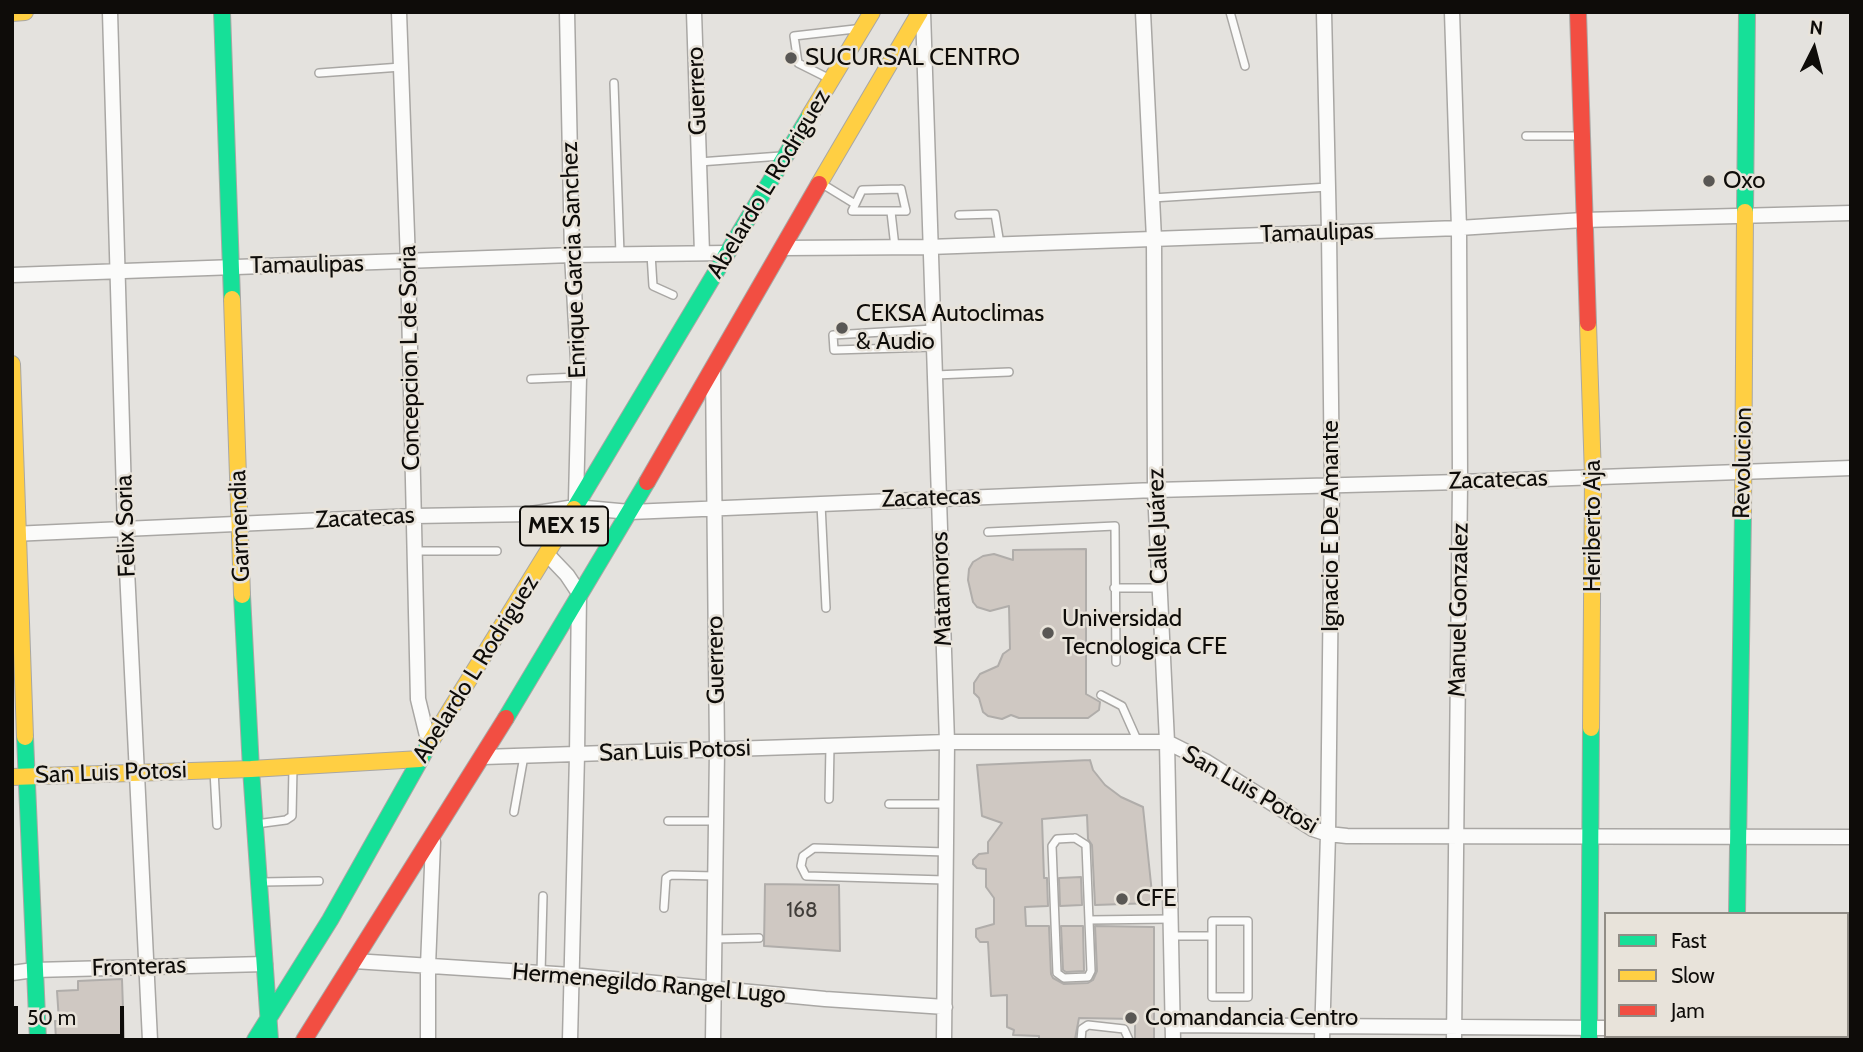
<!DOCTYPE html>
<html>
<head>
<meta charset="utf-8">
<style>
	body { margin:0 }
	#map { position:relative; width:1863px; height:1052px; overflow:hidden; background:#e4e2de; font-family:Cabin,sans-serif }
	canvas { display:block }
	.frame { position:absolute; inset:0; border:14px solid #0e0c09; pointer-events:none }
	.legend { position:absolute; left:1604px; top:912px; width:245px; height:126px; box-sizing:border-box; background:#e8e3da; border:2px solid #918d86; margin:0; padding:9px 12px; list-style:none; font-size:21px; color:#0e0c09 }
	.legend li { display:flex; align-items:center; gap:14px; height:35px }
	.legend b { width:35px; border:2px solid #918d86 }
	.north { position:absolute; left:1779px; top:14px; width:70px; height:70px; -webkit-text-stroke:5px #e8e3da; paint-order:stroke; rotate:6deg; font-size:19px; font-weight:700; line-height:28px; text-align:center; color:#0e0c09 }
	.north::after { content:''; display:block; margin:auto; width:24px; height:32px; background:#0e0c09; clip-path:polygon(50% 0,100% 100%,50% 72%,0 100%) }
	.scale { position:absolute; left:14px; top:1006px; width:110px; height:32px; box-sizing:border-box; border:4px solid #0e0c09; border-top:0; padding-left:9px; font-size:21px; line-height:24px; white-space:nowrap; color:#0e0c09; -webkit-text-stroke:5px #e8e3da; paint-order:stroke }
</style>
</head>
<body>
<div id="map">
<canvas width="1863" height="1052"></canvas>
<div class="frame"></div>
<ul class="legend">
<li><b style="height:9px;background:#16e098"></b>Fast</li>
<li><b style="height:9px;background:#ffcf43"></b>Slow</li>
<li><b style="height:9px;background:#f24e42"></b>Jam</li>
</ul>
<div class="north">N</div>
<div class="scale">50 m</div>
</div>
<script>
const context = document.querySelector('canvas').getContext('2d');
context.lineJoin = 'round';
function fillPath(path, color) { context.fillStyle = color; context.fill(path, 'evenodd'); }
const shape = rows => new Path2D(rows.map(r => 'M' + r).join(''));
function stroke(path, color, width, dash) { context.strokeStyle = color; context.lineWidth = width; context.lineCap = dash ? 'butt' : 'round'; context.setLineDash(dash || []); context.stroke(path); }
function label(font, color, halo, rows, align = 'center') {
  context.font = font + ' Cabin,sans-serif'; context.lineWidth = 5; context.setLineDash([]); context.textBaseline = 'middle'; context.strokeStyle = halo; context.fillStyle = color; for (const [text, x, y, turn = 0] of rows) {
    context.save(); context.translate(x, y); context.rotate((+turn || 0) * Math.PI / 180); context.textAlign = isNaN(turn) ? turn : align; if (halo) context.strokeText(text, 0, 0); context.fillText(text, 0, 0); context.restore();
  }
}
const building = shape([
	[1086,549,1086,694,1100,702,1099,710,1088,718,1019,718,1011,715,1002,719,988,716,983,712,979,698,974,693,974,683,980,674,998,666,1003,654,1010,649,1009,606,990,611,977,607,973,602,968,580,969,569,973,562,983,556,994,554,1013,560,1013,550,1086,549],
	[1090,760,1093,770,1105,785,1121,797,1143,807,1153,903,1095,905,1092,845,1088,839,1087,815,1042,819,1044,878,1047,878,1048,906,1025,907,1026,926,1049,926,1051,974,1053,978,1064,984,1088,983,1093,980,1097,971,1095,926,1154,927,1154,1040,1135,1040,1135,1019,1079,1018,1075,1039,1072,1040,1039,1040,1039,1036,1013,1035,1014,1030,1007,1027,1007,995,991,996,988,942,980,942,976,937,976,929,994,924,994,898,986,887,986,869,977,868,973,864,973,860,979,854,988,853,988,842,1002,823,982,816,977,765,1090,760],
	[1081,877,1082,905,1060,906,1059,878,1081,877],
	[765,884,839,885,840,951,764,946,765,884],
	[1061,926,1083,926,1084,971,1066,972,1063,970,1061,926],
	[122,979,124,1040,56,1040,55,1021,59,1021,57,991,78,990,78,981,122,979]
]);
fillPath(building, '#cfc8c2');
stroke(building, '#b0adaa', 2);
const lane = shape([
	[1230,12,1245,66],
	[319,73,401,67],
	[828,78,798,63,794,36,855,29],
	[614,83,620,254],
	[1526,136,1577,136],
	[699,162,781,156],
	[824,185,855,204],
	[901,189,906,211,852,211,862,190,901,189],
	[1152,198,1328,187],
	[891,212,895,247],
	[959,215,995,214,1000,244],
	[651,254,653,286,673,295],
	[933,329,833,335,834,350,933,347],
	[935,375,1009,372],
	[531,379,579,377],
	[821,504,826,608],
	[988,532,1115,526,1116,662],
	[415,551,497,551],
	[1114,588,1159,588],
	[1101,695,1122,706,1138,742],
	[214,771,217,825],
	[829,799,830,746],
	[889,804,946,804],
	[514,812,524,756],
	[668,821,716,821],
	[256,824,286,820,292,816,293,768],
	[1075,838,1086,845,1091,971,1088,977,1064,978,1057,973,1052,846,1057,839,1075,838],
	[945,880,806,876,801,866,803,856,814,848,946,852],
	[262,882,319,881],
	[664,908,666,878,671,875,715,876],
	[1089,920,1171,919],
	[1212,921,1248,921,1248,997,1212,997,1212,921],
	[1171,936,1212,936],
	[715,939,759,938],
	[541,973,543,896],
	[1081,1040,1082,1029,1088,1025,1124,1029,1129,1040]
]);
const street = shape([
	[110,12,125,529,150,1040],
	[399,12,408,262,418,699,429,744],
	[567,12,572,255,579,377,576,501],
	[694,12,702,253],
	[923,12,947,742,944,1040],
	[1143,12,1154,239,1155,490,1167,742,1173,1040],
	[1452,12,1459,228,1460,482,1454,1040],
	[783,248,929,247,1459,228,1583,220,1851,213],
	[12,275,572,255,727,253],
	[12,534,414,516,531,514,575,507,630,512,1155,490,1460,482,1851,468],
	[547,554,567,575,579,593,577,755,570,1040],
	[483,757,947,742,1167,742,1205,761,1313,829,1328,834,1347,836,1851,837],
	[354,961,571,975,825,999,945,1007],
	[12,973,34,970,265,964],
	[1172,1025,1606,1028],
	[1847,1030,1851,1030],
	[428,1040,428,966,433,842],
	[713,1040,717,750,713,369],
	[1322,1040,1328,834,1332,485,1329,232,1324,12]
]);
const fast = shape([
	[222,12,232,299],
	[1745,212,1747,12],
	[574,509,810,115],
	[242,595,251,769,270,1040],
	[506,718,647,482],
	[25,737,38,1040],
	[1737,914,1743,512],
	[1733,1036,1733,1040],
	[255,1040,330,920,428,746],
	[1589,1040,1591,728]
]);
const slow = shape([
	[12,13,25,12],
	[810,115,872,12],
	[819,184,920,12],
	[232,299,242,595],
	[1588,323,1593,477,1591,728],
	[12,364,25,737],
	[1743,512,1745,212],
	[428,746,574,509],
	[12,777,251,769,420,759]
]);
const jam = shape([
	[1578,12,1588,323],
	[647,482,819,184],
	[304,1040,506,718]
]);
stroke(lane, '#a9a7a4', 10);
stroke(street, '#a9a7a4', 17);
stroke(fast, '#a9a7a4', 18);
stroke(slow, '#a9a7a4', 18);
stroke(jam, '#a9a7a4', 18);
stroke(lane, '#fbfbfa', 7);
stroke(street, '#fbfbfa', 14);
stroke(fast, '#16e098', 16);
stroke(slow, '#ffcf43', 16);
stroke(jam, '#f24e42', 16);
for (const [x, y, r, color] of [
	[791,58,7,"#595754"],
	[1709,181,7,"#595754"],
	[842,328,7,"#595754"],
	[1048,633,7,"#595754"],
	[1122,899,7,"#595754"],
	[1131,1018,7,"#595754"]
]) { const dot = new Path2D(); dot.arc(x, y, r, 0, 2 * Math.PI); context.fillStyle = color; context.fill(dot); stroke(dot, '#e8e3da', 2.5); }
label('21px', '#403d39', null, [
	["168",802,911]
]);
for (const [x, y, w] of [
	[564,526,88]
]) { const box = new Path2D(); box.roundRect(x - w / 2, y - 19.5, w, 39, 5); context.fillStyle = '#e8e3da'; context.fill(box); stroke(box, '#0e0c09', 2); }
label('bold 23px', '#0e0c09', null, [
	["MEX 15",564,526]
]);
label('24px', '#0e0c09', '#e8e3da', [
	["SUCURSAL CENTRO",805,58],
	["Oxo",1723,181],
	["CEKSA Autoclimas",856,314],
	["& Audio",856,342],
	["Universidad",1062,619],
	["Tecnologica CFE",1062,647],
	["CFE",1136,899],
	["Comandancia Centro",1145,1018]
], 'left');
label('24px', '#0e0c09', '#e8e3da', [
	["Guerrero",697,91,-92],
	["Abelardo L Rodriguez",769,184,-59],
	["Tamaulipas",1317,233,-2],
	["Enrique Garcia Sanchez",574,260,-92],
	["Tamaulipas",307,265,-1],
	["Concepcion L de Soria",410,358,-91],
	["Revolucion",1743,463,-89],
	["Zacatecas",1498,480,-2],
	["Zacatecas",931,498,-2],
	["Zacatecas",365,518,-3],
	["Felix Soria",126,526,-92],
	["Garmendia",240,526,-92],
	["Calle Juárez",1158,526,-92],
	["Ignacio E De Amante",1331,526,-90],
	["Heriberto Aja",1593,526,-90],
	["Matamoros",942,589,-92],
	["Manuel Gonzalez",1459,610,-89],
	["Guerrero",716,660,-91],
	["Abelardo L Rodriguez",476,669,-58],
	["San Luis Potosi",675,751,-2],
	["San Luis Potosi",111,773,-2],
	["San Luis Potosi",1250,790,30],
	["Fronteras",139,967,-2],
	["Hermenegildo Rangel Lugo",649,984,5]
]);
</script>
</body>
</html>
